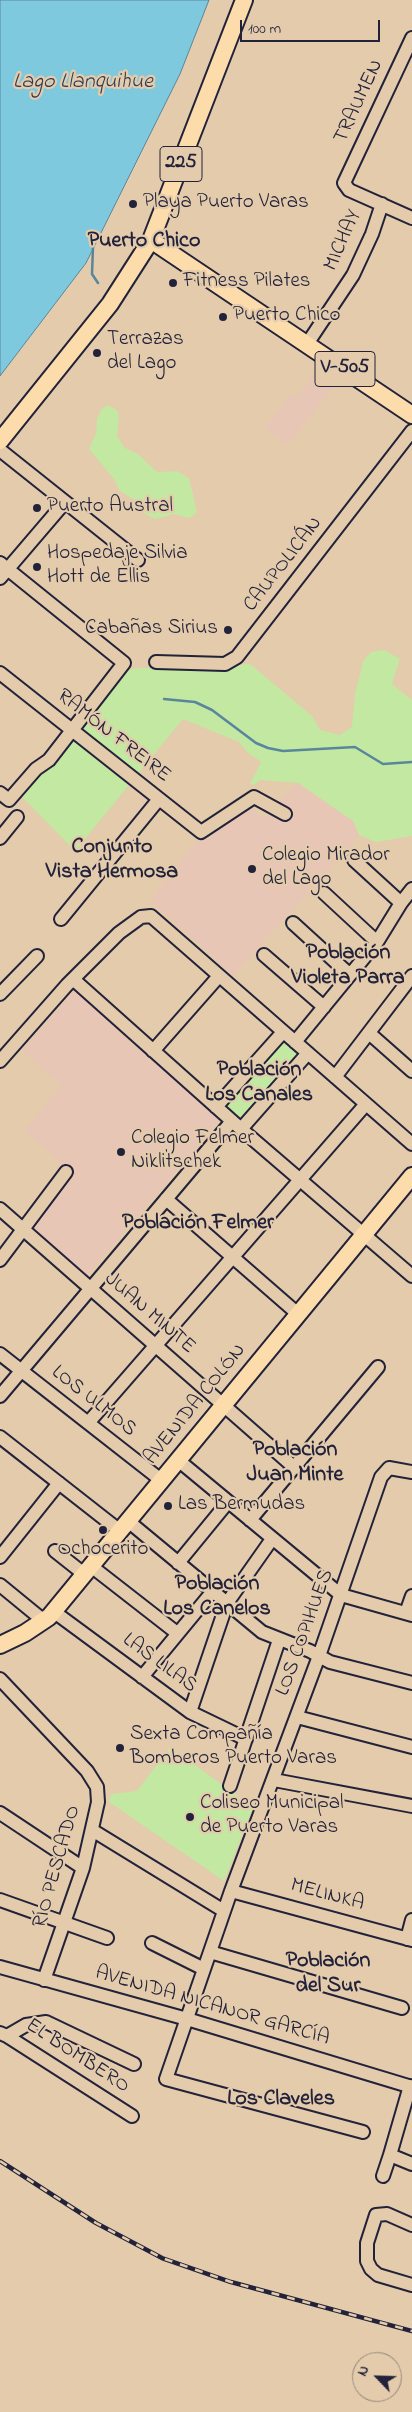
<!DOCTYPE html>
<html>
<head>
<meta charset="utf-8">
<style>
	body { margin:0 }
	#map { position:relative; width:412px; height:2412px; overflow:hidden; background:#e3cbab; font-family:"Indie Flower",sans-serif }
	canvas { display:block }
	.north { position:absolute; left:352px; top:2352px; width:50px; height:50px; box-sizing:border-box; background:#e3cbab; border:1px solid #96877e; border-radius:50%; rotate:294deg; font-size:14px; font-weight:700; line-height:20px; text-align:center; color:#22223b }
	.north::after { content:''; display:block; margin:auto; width:18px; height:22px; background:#22223b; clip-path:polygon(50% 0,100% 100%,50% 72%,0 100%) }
	.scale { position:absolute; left:240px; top:20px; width:140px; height:22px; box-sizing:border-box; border:2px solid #22223b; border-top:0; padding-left:6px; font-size:15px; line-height:18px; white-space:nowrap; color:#22223b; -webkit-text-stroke:4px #e3cbab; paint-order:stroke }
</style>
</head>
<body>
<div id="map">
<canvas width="412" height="2412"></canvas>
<div class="north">N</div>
<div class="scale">100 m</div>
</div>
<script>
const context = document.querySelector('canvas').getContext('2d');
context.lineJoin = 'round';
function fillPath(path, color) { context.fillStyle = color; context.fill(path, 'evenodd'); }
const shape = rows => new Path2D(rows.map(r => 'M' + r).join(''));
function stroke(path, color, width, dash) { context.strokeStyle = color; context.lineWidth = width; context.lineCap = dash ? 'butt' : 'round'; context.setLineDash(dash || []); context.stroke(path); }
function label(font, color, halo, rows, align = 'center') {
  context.font = font + ' "Indie Flower",sans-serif'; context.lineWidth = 4.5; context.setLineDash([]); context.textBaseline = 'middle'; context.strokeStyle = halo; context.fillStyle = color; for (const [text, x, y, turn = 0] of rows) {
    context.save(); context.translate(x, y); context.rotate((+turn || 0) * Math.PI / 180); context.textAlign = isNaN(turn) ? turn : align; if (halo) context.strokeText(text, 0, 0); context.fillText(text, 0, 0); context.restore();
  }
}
fillPath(shape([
	[320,367,338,381,288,445,265,427,291,394,296,398],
	[298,783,353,821,359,835,233,976,150,900,200,837,250,809,265,818],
	[75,990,222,1118,85,1277,29,1228,75,1175,24,1130,62,1086,22,1050]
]), '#e8c6b5');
fillPath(shape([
	[107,405,114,408,118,412,119,417,117,436,125,448,138,454,157,472,177,471,189,478,197,512,193,516,187,518,175,514,155,519,136,509,134,500,119,490,114,479,89,449,96,433,97,419,101,410],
	[384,650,400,659,392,684,412,700,412,836,376,842,359,835,353,821,298,783,260,780,254,785,250,784,261,762,247,752,239,742,183,719,75,851,18,793,121,672,137,668,227,669,249,663,312,716,320,730,340,735,352,727,355,694,363,661,371,652],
	[282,1040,301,1056,241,1124,223,1106],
	[170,1747,253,1807,224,1881,109,1802,111,1794,137,1791]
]), '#c3e8a2');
const water = shape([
	[0,0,209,0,180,74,86,263,0,376,0,0]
]);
fillPath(water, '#7ec9de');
stroke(water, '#59869d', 1);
stroke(shape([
	[93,247,92,274,98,283],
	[164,699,195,702,212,710,256,743,268,748,283,751,355,747,383,764,412,762]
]), '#59869d', 2.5);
const minor = shape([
	[412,38,344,183,349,190,412,218],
	[307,344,353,275,372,234,382,204],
	[0,450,138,560],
	[0,563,124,663,49,760,36,769,9,800,0,793],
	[0,578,65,502],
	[156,662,225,664,237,657,412,431],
	[0,673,201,832,254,797,285,814],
	[0,838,17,817],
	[354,860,401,903],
	[324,893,377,942],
	[61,919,159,799],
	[293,923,350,975],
	[264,955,324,1007],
	[73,979,241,1129,412,1276],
	[0,994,37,956],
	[369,1033,412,1071],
	[295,1042,377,942,401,903,412,889],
	[153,1051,219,976],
	[0,1061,67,985,119,933,141,917,151,916,412,1144],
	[335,1077,412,976],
	[216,1107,283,1032],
	[241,1129,308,1053],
	[166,1199,298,1314],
	[0,1209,295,1468],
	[0,1260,66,1172],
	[0,1354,161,1480],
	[0,1396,232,1121],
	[88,1423,366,1104],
	[0,1437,120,1531],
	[178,1460,341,1595,412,1615],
	[250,1520,378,1367],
	[128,1521,262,1632,310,1651,330,1662,412,1683],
	[55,1551,84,1574],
	[0,1557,59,1483],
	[178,1563,228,1502],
	[91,1566,177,1633],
	[0,1585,44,1621],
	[53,1611,190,1712,246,1739],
	[406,1613,412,1596],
	[142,1677,213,1591],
	[0,1679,87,1771,97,1787,98,1802,83,1868,44,1980],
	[190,1712,227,1603,272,1539],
	[297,1717,412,1747],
	[274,1780,412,1806],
	[230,1786,279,1640],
	[0,1813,83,1868],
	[92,1830,224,1911],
	[231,1891,412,1940],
	[0,1900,107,1938],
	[407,1939,412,1920],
	[152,1943,204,1969],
	[210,1952,402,2008],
	[0,1967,187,2019,412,2087],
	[0,2033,7,2036,132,2116],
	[7,2036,26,2025,46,2022,134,2064],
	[410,2086,390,2155,412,2164],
	[363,2132,166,2079,231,1891,319,1656,381,1477,389,1468,412,1472],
	[383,2176,390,2155],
	[412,2225,387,2214,376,2215,367,2243,367,2261,371,2269,378,2275,412,2285]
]);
const major = shape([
	[151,240,412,415],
	[0,441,110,304,151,240,244,0],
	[0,1645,25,1633,49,1617,412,1176]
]);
stroke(minor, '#22223b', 16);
stroke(major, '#22223b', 20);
stroke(minor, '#e3cbab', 12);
stroke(major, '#fddcac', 16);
const rail = shape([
	[0,2161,96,2223,162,2258,231,2282,412,2331]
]);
stroke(rail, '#22223b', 4.5);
stroke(rail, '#e3cbab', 2.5, [8]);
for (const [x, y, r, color] of [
	[133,204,5,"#22223b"],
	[173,283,5,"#22223b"],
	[223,317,5,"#22223b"],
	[97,353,5,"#22223b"],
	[37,508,5,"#22223b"],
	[37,567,5,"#22223b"],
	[228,630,5,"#22223b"],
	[252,869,5,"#22223b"],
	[121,1152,5,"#22223b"],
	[168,1506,5,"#22223b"],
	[103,1530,5,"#22223b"],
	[120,1748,5,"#22223b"],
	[190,1817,5,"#22223b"]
]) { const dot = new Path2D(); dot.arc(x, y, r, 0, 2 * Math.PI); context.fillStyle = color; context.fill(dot); stroke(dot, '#e3cbab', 2); }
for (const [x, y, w] of [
	[181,164,42],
	[345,369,60]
]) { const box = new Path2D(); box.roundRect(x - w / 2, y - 17.5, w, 35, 4); context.fillStyle = '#e3cbab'; context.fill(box); stroke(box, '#22223b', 1); }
label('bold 20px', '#22223b', null, [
	["225",181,164],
	["V-505",345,369]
]);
label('21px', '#22223b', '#e3cbab', [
	["TRAUMEN",360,102,-65],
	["MICHAY",344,241,-66],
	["CAUPOLICÁN",284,565,-52],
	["RAMÓN FREIRE",113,737,38],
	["JUAN MINTE",149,1314,41],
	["LOS ULMOS",93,1402,38],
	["AVENIDA COLÓN",196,1405,-51],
	["LOS COPIHUES",306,1633,-70],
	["LAS LILAS",159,1664,36],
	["RÍO PESCADO",58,1867,-74],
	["MELINKA",327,1896,15],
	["AVENIDA NICANOR GARCÍA",212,2007,16],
	["EL BOMBERO",77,2057,33]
]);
label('21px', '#22223b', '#e3cbab', [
	["Playa Puerto Varas",143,204],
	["Fitness Pilates",183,283],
	["Puerto Chico",233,317],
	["Terrazas",107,341],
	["del Lago",107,365],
	["Puerto Austral",47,508],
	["Hospedaje Silvia",47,555],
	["Hott de Ellis",47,579],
	["Cabañas Sirius",218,630,"right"],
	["Colegio Mirador",262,857],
	["del Lago",262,881],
	["Colegio Felmer",131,1140],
	["Niklitschek",131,1164],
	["Las Bermudas",178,1506],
	["Ochocerito",103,1551,"center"],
	["Sexta Compañía",130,1736],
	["Bomberos Puerto Varas",130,1760],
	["Coliseo Municipal",200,1805],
	["de Puerto Varas",200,1829]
], 'left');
label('italic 22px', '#303b53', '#e3cbab', [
	["Lago Llanquihue",83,83]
]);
label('bold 22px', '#22223b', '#e3cbab', [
	["Puerto Chico",144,242],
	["Conjunto",112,848],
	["Vista Hermosa",112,873],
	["Población",348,954],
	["Violeta Parra",348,979],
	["Población",259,1071],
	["Los Canales",259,1096],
	["Población Felmer",198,1224],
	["Población",295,1451],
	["Juan Minte",295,1476],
	["Población",217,1585],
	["Los Canelos",217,1610],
	["Población",328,1962],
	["del Sur",328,1987],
	["Los Claveles",281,2100]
]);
</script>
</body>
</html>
